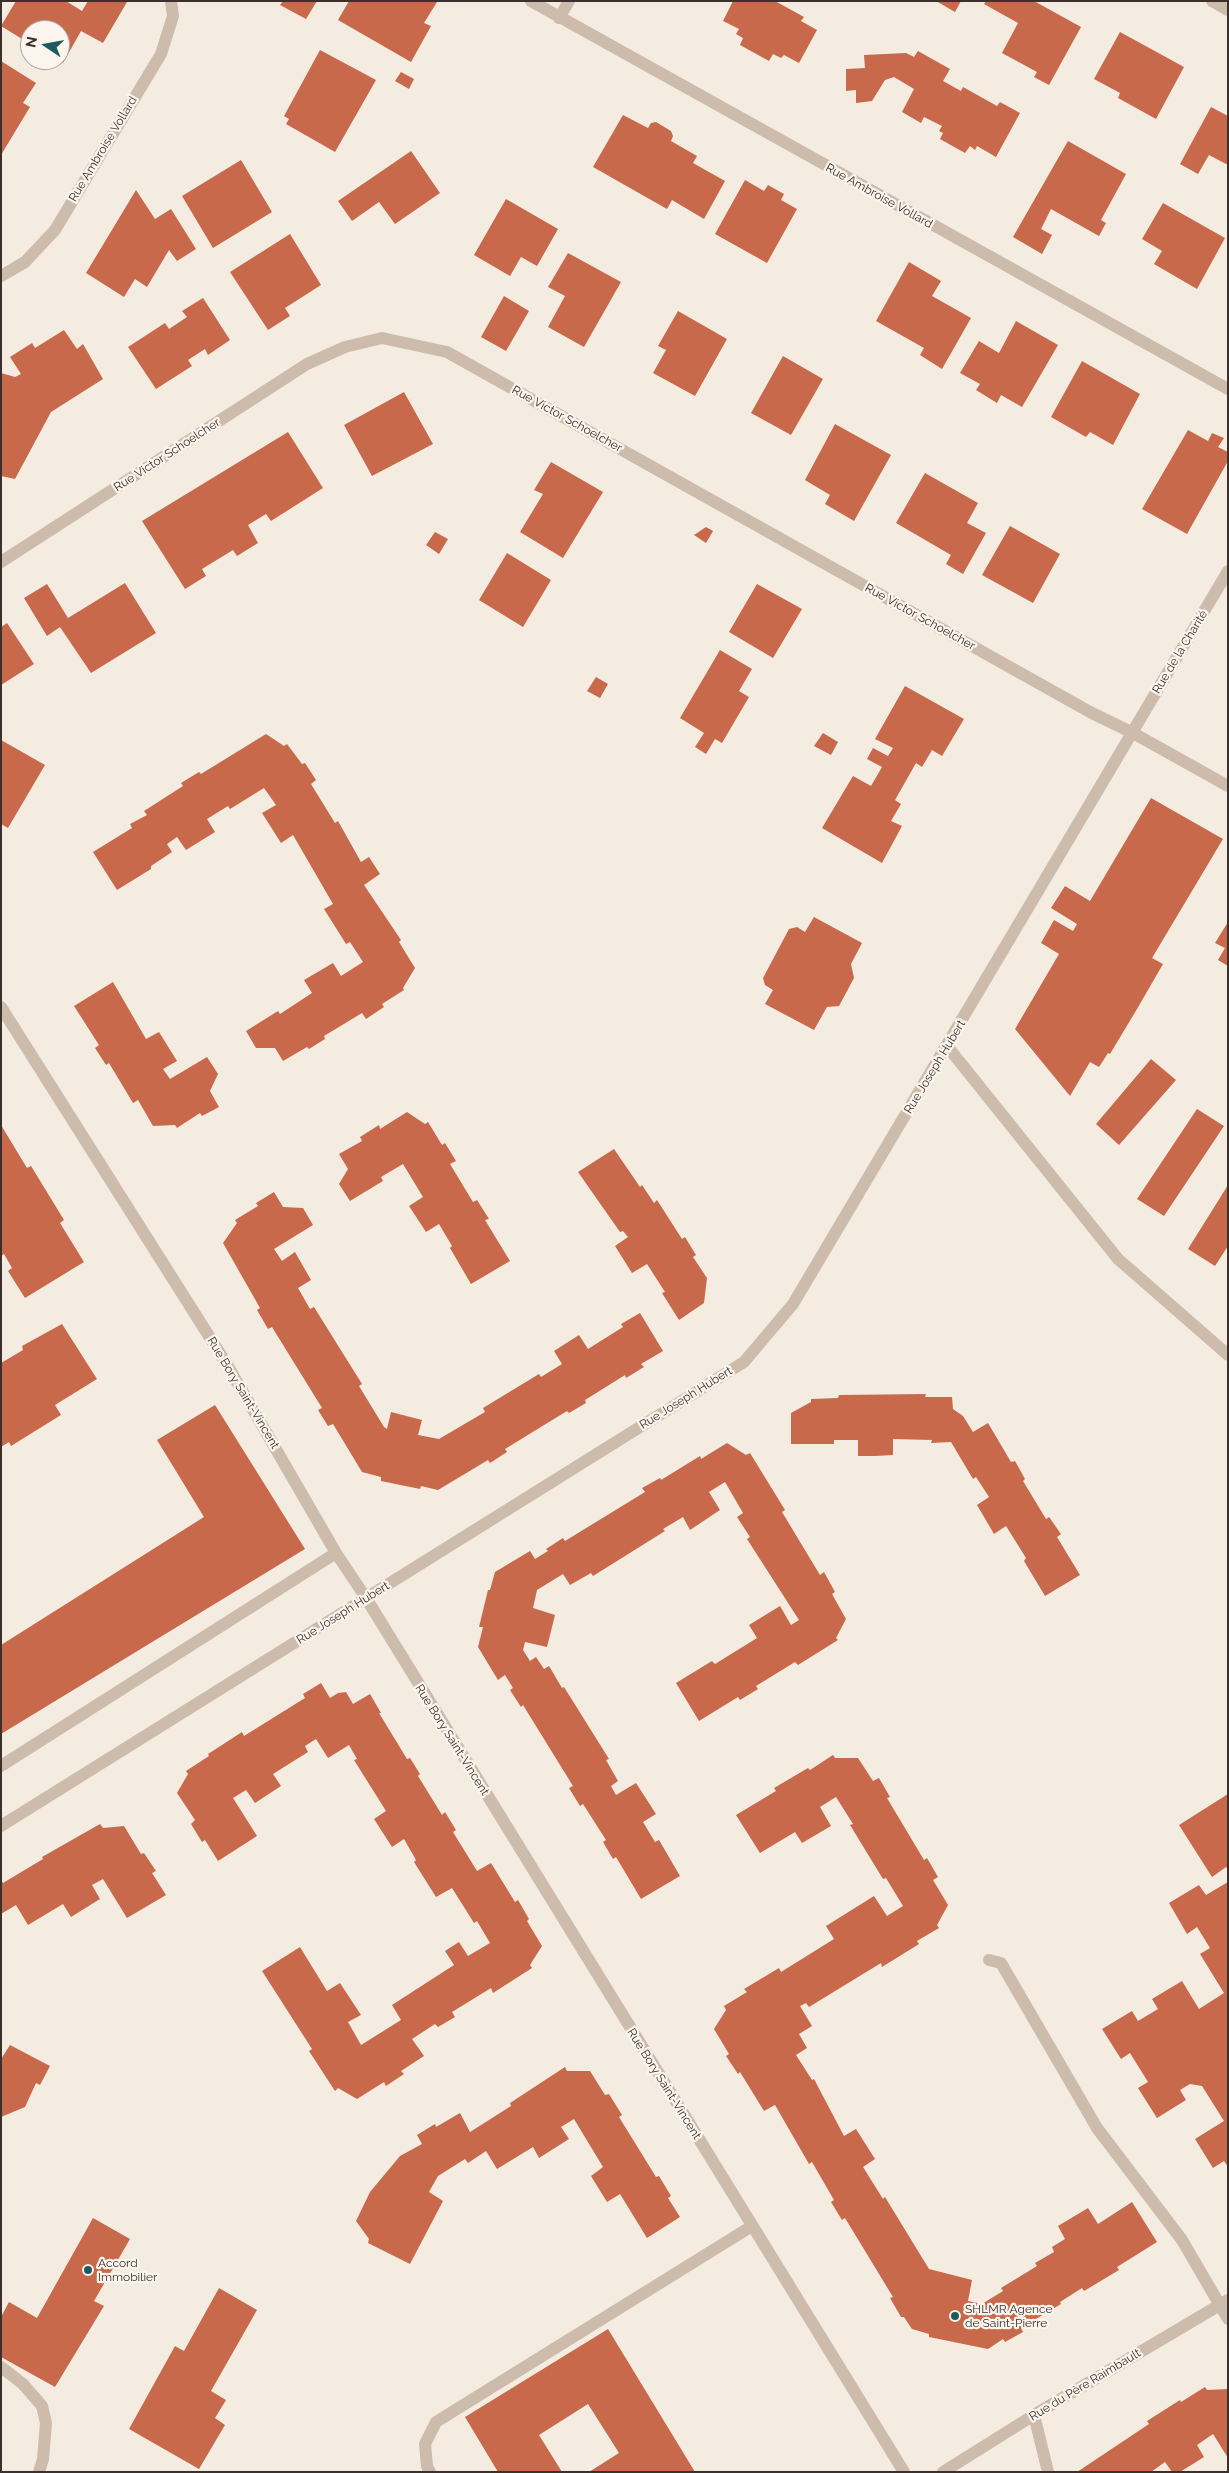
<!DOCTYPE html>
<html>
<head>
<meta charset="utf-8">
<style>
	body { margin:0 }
	#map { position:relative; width:1229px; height:2473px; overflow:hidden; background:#f4ebe1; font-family:Raleway,sans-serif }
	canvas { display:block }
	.frame { position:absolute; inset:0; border:2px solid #3b302b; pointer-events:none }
	.north { position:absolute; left:20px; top:20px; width:50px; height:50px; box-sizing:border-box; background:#fbf5ee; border:1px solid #aea6a0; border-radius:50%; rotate:282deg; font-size:14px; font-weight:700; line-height:20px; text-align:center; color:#3b302b }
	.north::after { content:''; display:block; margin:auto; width:18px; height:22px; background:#1f5a5e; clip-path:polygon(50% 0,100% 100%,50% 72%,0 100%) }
</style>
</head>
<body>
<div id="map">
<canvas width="1229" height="2473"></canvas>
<div class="frame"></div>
<div class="north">N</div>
</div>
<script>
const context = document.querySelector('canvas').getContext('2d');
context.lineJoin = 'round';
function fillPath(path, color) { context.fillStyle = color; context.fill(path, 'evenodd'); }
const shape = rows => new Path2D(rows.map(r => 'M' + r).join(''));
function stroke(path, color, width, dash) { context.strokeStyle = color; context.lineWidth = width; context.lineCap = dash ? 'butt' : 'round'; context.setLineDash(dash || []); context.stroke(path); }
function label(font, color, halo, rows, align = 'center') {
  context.font = font + ' Raleway,sans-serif'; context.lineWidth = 4.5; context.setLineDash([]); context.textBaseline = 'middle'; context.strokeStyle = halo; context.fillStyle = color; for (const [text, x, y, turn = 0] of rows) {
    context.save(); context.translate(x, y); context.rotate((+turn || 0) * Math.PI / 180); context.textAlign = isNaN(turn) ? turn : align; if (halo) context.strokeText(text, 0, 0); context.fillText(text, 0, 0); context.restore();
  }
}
fillPath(shape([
	[16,1,66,1,82,11,88,1,127,2,103,43,81,31,63,63,60,61,60,30,30,30,30,44,1,26],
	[283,1,317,1,306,19,280,5],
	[349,1,435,1,437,2,424,23,431,26,411,62,338,20],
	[733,1,775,1,804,17,801,21,817,30,799,63,784,55,781,58,773,54,769,61,740,45,743,38,736,34,739,29,723,21],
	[936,1,961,1,955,12],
	[986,1,1034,1,1081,27,1049,85,1034,77,1037,72,1002,53,1018,23,984,4],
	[1120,32,1184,67,1156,119,1118,98,1120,93,1094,79],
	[320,50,376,80,335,152,286,124,289,119,284,116],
	[918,51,950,69,943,81,961,91,963,87,997,106,1000,102,1020,113,996,157,977,146,975,150,970,146,965,153,940,139,943,133,939,131,942,126,924,117,921,123,902,112,914,89,894,77,885,80,872,101,856,103,856,90,846,91,846,69,865,68,864,55,906,53,914,57],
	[1,61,36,83,23,103,30,107,1,155],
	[401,72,414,79,409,89,395,81],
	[1211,107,1228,116,1228,165,1209,155,1198,174,1180,164],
	[623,115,648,128,651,123,656,122,671,131,673,136,671,141,697,156,693,163,725,181,704,219,672,200,667,209,593,167],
	[1068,141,1126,174,1101,220,1106,223,1099,236,1051,209,1041,229,1052,235,1042,254,1013,237],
	[411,151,440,193,395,224,379,202,352,221,338,201],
	[241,160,272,212,213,248,182,196],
	[745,180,764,191,768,185,784,194,781,200,797,209,767,263,715,234],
	[136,190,155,219,171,209,196,249,177,261,169,250,147,287,135,279,124,297,86,273],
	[506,199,558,229,537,266,521,257,510,276,474,255],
	[1163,203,1225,238,1197,289,1154,264,1162,251,1142,239],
	[290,234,321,285,285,308,290,316,268,330,230,272],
	[568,253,621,282,584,347,548,327,565,296,548,287],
	[909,262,941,281,932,296,971,318,942,369,920,355,924,348,876,321],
	[504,296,529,311,506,351,481,337],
	[203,298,230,340,208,355,205,349,188,360,192,366,156,389,128,347,165,323,169,329,187,317,182,311],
	[678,311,727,339,695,396,653,373,666,350,658,346],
	[1016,321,1058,345,1022,407,1001,395,997,403,976,390,980,384,960,373,979,341,999,353],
	[64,330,77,349,83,344,103,379,51,412,15,479,1,476,1,373,15,377,21,374,10,357,32,343,35,348],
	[783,356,823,379,791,435,751,413],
	[1082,361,1140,394,1113,445,1090,432,1086,437,1051,417],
	[404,392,433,444,372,476,344,425],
	[835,424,891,455,854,521,825,504,830,495,805,480],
	[1188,430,1208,441,1212,433,1224,438,1218,447,1228,452,1228,461,1187,534,1142,509],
	[288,432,323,488,271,521,266,514,248,525,258,543,237,556,233,550,202,569,206,576,185,589,142,521],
	[551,462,603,492,563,558,520,532,543,494,534,490],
	[925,473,978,503,967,523,986,533,963,574,946,564,951,555,896,523],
	[1010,526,1060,554,1033,603,982,575],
	[706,527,713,531,706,543,694,535],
	[435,532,448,539,439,554,426,545],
	[507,553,551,580,523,627,479,600],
	[125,583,156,633,91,673,60,627,47,636,24,598,47,584,68,618],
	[757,584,802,609,773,658,729,632],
	[7,623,34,664,1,685,1,627],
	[720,650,752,669,739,691,749,697,722,743,715,739,706,754,695,747,704,733,680,718],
	[596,677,608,684,600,698,587,691],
	[905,686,964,719,942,756,932,750,922,767,916,763,895,800,901,804,891,821,902,826,882,863,822,828,853,776,871,786,882,767,867,759,873,748,888,756,893,748,875,739],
	[823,733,838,742,831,755,814,746],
	[266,734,284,746,287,744,302,764,305,763,316,780,311,784,335,823,338,821,361,862,369,857,380,874,364,885,401,940,399,942,415,968,403,988,404,990,382,1004,384,1007,366,1019,362,1013,324,1036,325,1039,309,1049,307,1047,283,1061,275,1048,256,1048,246,1031,278,1011,280,1014,312,993,304,980,333,963,341,976,363,962,350,942,346,944,324,909,333,904,293,835,281,843,262,813,276,805,264,788,230,809,228,806,207,819,215,832,186,850,177,837,167,844,172,852,151,866,151,869,117,890,93,852,132,828,130,824,147,815,144,811,183,786,181,783,199,772,201,774],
	[1,740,45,765,8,828,1,824],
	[1151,798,1223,839,1152,958,1163,964,1137,1009,1110,1054,1108,1053,1099,1067,1090,1062,1070,1096,1015,1029,1059,954,1041,943,1054,920,1073,931,1077,924,1051,908,1065,886,1090,901],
	[814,917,862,943,851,964,854,978,839,1006,827,1007,814,1030,765,1004,773,990,765,985,763,978,789,929,797,927,805,932],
	[1228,922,1228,966,1218,960,1225,948,1215,943],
	[113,982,146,1039,159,1032,177,1061,163,1069,170,1079,207,1057,218,1074,210,1091,219,1107,202,1116,200,1113,177,1128,175,1125,153,1126,138,1100,133,1103,109,1063,106,1065,95,1048,99,1045,74,1006],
	[1151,1059,1176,1080,1119,1145,1096,1124],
	[1197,1109,1224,1126,1164,1216,1137,1199],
	[407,1112,425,1124,428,1122,442,1145,445,1143,456,1161,450,1164,473,1202,477,1200,489,1219,485,1220,510,1261,471,1284,450,1248,452,1246,439,1224,426,1232,409,1206,423,1197,403,1164,381,1177,383,1181,350,1201,339,1184,348,1169,339,1154,362,1141,360,1137,379,1125,380,1129],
	[1,1125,27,1168,31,1166,64,1220,60,1223,84,1262,25,1298,8,1271,12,1268,4,1254,1,1256],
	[614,1149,640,1187,642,1185,654,1203,657,1200,682,1239,685,1237,696,1255,693,1257,707,1278,704,1303,679,1320,662,1293,665,1292,647,1264,632,1273,615,1246,628,1237,623,1231,620,1232,578,1172],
	[1228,1185,1228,1246,1215,1266,1188,1249],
	[274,1192,283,1207,303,1208,313,1225,274,1249,282,1261,295,1252,311,1280,298,1288,310,1309,314,1307,362,1384,359,1386,384,1427,387,1429,391,1412,422,1420,418,1435,439,1439,485,1412,483,1408,539,1374,541,1377,562,1364,554,1351,579,1335,588,1349,623,1327,621,1324,640,1313,663,1351,641,1364,644,1367,626,1378,625,1375,585,1400,586,1403,569,1413,567,1411,505,1449,507,1452,490,1463,488,1460,438,1490,421,1486,420,1489,381,1481,381,1477,362,1472,333,1424,328,1426,318,1410,322,1408,272,1327,268,1329,257,1310,260,1308,223,1243,237,1223,235,1220,258,1206,256,1203],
	[62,1324,97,1379,55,1405,61,1415,11,1446,9,1442,1,1447,1,1363,23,1350,22,1346],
	[926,1394,925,1397,952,1397,953,1409,963,1416,973,1432,988,1423,1011,1462,1015,1461,1025,1479,1023,1481,1046,1519,1049,1517,1061,1534,1057,1537,1080,1575,1045,1596,1024,1561,1026,1558,1006,1526,994,1534,977,1505,989,1497,976,1477,973,1479,951,1442,931,1443,932,1440,893,1439,893,1455,875,1456,858,1456,858,1440,834,1440,834,1444,791,1444,791,1413,811,1402,811,1399,838,1398,839,1395],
	[215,1405,305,1549,1,1734,1,1645,204,1517,157,1440],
	[727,1443,746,1455,750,1453,785,1510,782,1512,820,1575,824,1572,835,1592,832,1594,846,1619,836,1638,838,1640,798,1665,795,1662,756,1686,758,1689,740,1700,738,1697,699,1721,676,1683,712,1661,715,1664,757,1638,749,1625,780,1606,791,1625,799,1620,747,1539,750,1537,737,1517,743,1513,725,1482,709,1492,720,1510,690,1530,683,1517,663,1529,665,1531,593,1576,591,1573,570,1585,563,1574,537,1590,533,1608,555,1615,547,1647,525,1642,523,1650,530,1661,536,1657,544,1669,549,1666,562,1688,564,1687,609,1759,606,1760,618,1781,611,1786,616,1795,636,1783,656,1814,643,1822,655,1842,659,1840,680,1876,641,1899,616,1857,613,1859,603,1842,606,1840,583,1804,580,1806,569,1788,573,1786,523,1705,521,1707,510,1690,513,1688,505,1675,498,1680,478,1647,483,1627,479,1627,488,1590,490,1590,495,1572,530,1551,535,1559,548,1551,546,1549,563,1538,565,1541,645,1492,642,1488,660,1478,661,1480,700,1456,701,1459],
	[321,1683,330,1698,338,1693,346,1692,353,1704,370,1694,381,1713,379,1713,407,1759,410,1758,420,1774,418,1776,442,1815,445,1812,456,1830,453,1832,477,1871,491,1863,515,1902,518,1900,529,1919,527,1921,542,1946,530,1965,532,1968,493,1993,491,1988,452,2012,455,2017,438,2027,435,2024,412,2039,424,2056,401,2071,404,2074,386,2086,384,2082,357,2099,338,2088,335,2091,309,2051,312,2049,262,1971,300,1947,327,1991,340,1983,361,2015,348,2022,361,2045,401,2020,392,2005,454,1965,445,1951,459,1942,468,1956,490,1943,477,1921,474,1923,452,1888,436,1897,414,1862,416,1860,404,1839,392,1847,374,1819,386,1811,354,1760,357,1759,349,1745,328,1758,316,1739,305,1746,308,1752,273,1774,281,1786,255,1803,246,1790,233,1798,257,1836,218,1861,205,1840,202,1842,191,1824,195,1820,177,1793,188,1774,186,1771,209,1756,208,1754,242,1732,244,1736,305,1698,303,1694],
	[833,1755,835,1758,858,1758,873,1781,879,1778,890,1797,887,1798,924,1860,927,1858,938,1877,933,1880,948,1905,937,1925,939,1928,917,1941,919,1944,882,1967,881,1963,809,2007,806,2003,800,2006,812,2026,799,2034,807,2048,796,2055,812,2080,814,2079,844,2136,856,2129,875,2159,863,2167,883,2199,885,2197,929,2269,972,2280,968,2301,982,2304,1003,2291,1001,2288,1037,2266,1035,2263,1054,2252,1052,2247,1065,2239,1058,2226,1088,2208,1098,2224,1132,2202,1157,2242,1117,2267,1119,2270,1084,2291,1082,2288,1060,2302,1061,2304,1021,2328,1023,2332,1005,2342,1003,2339,988,2349,929,2337,929,2334,912,2329,904,2317,901,2317,890,2298,893,2297,845,2218,842,2220,831,2202,834,2200,812,2162,809,2164,775,2105,764,2111,740,2072,738,2074,726,2056,729,2054,714,2029,726,2010,724,2006,747,1992,744,1989,779,1968,781,1972,834,1939,826,1926,874,1896,887,1916,903,1906,886,1878,883,1879,850,1825,853,1824,836,1797,820,1807,831,1826,802,1843,795,1832,760,1853,736,1815,776,1791,774,1788,808,1768,810,1770],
	[1228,1794,1228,1870,1226,1867,1212,1877,1179,1825],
	[100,1824,103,1828,124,1826,141,1854,144,1853,156,1871,152,1873,166,1895,127,1918,103,1879,92,1885,100,1899,71,1917,63,1904,28,1925,16,1905,1,1914,1,1880,3,1883,43,1859,42,1857],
	[1228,1882,1228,2167,1224,2161,1213,2168,1195,2139,1224,2121,1202,2086,1190,2084,1180,2090,1186,2100,1157,2118,1138,2088,1148,2082,1130,2053,1121,2059,1102,2029,1132,2011,1138,2021,1158,2009,1152,1999,1182,1981,1199,2009,1224,1993,1200,1954,1210,1948,1197,1927,1187,1934,1169,1903,1199,1885,1206,1895],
	[10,2045,50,2066,40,2085,36,2083,25,2107,1,2117,1,2059],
	[565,2067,567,2071,590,2071,605,2095,609,2094,622,2115,619,2117,656,2177,659,2176,671,2196,668,2198,680,2217,647,2238,620,2194,607,2202,591,2176,603,2167,574,2119,561,2127,569,2139,539,2158,533,2147,497,2169,486,2151,468,2163,465,2159,438,2176,429,2192,443,2201,410,2264,368,2243,369,2239,356,2221,370,2192,400,2156,422,2144,417,2135,435,2124,436,2127,460,2113,470,2132,511,2106,510,2103],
	[93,2218,130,2239,94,2301,104,2306,55,2387,1,2357,1,2317,9,2302,37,2318],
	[219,2288,257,2310,211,2391,226,2400,215,2418,225,2425,199,2469,129,2429,175,2346,184,2351],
	[608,2329,695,2472,589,2472,619,2453,588,2404,539,2435,562,2472,498,2472,465,2417],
	[1205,2387,1207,2390,1228,2389,1228,2458,1213,2434,1197,2445,1204,2457,1180,2472,1172,2472,1165,2462,1151,2472,1077,2472,1149,2424,1147,2421,1180,2400,1181,2402]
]), '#c8694b');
stroke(shape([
	[989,1960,1001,1963,1097,2128,1182,2240,1228,2319],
	[1,2367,23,2384,42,2406,46,2423,43,2459,39,2472],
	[1034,2415,1048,2472],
	[430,2472,427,2466,425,2444,436,2422,752,2226]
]), '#cdbbac', 12);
stroke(shape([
	[531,1,1228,389],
	[1212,1,1228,10],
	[559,18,569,1],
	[1,276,25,262,55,230,161,54,173,16,171,1],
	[1,562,307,364,345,347,382,338,447,352,1090,712,1133,733,1228,786],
	[1,1007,226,1363,336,1553,366,1598,904,2472],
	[947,1046,1118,1259,1228,1355],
	[1,1766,336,1553],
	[1,1826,744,1362,793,1304,1228,571],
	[943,2472,1034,2415,1228,2300]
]), '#cdbbac', 12);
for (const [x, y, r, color] of [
	[88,2270,5,"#1f5a5e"],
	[955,2316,5,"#1f5a5e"]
]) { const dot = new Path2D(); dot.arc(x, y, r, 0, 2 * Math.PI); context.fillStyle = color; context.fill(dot); stroke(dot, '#fbf5ee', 2); }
label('12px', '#3b302b', '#fbf5ee', [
	["Rue Ambroise Vollard",103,149,-59],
	["Rue Ambroise Vollard",879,196,29],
	["Rue Victor Schoelcher",567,419,29],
	["Rue Victor Schoelcher",167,455,-33],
	["Rue Victor Schoelcher",920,617,29],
	["Rue de la Charité",1180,652,-59],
	["Rue Joseph Hubert",935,1067,-59],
	["Rue Bory Saint-Vincent",243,1393,59],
	["Rue Joseph Hubert",686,1398,-32],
	["Rue Joseph Hubert",343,1613,-32],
	["Rue Bory Saint-Vincent",452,1740,58],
	["Rue Bory Saint-Vincent",664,2084,58],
	["Rue du Père Raimbault",1085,2385,-31]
]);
label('12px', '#3b302b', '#fbf5ee', [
	["Accord",98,2263],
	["Immobilier",98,2277],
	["SHLMR Agence",965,2309],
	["de Saint-Pierre",965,2323]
], 'left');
</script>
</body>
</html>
